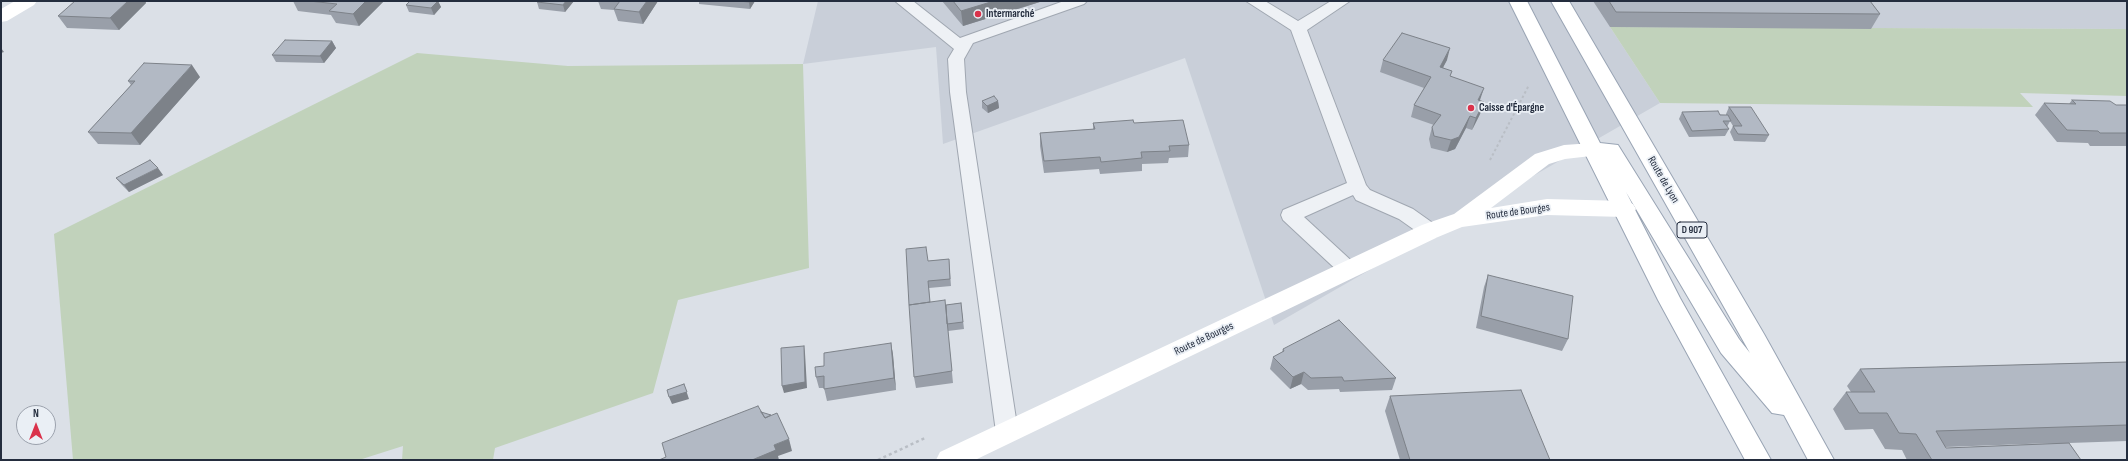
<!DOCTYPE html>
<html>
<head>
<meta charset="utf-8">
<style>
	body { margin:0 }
	#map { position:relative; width:2128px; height:461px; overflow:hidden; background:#dbe0e7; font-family:"Sofia Sans Condensed",sans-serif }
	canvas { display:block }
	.frame { position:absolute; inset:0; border:2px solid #242d3e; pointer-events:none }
	.north { position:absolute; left:16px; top:405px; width:40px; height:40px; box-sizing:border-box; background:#eaeff5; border:1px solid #9ba1ac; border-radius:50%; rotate:0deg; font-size:11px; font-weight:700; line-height:16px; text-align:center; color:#242d3e }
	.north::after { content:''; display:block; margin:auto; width:14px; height:18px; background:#da324b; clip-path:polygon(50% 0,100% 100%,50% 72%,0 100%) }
</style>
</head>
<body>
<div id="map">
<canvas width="2128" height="461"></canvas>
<div class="frame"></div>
<div class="north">N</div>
</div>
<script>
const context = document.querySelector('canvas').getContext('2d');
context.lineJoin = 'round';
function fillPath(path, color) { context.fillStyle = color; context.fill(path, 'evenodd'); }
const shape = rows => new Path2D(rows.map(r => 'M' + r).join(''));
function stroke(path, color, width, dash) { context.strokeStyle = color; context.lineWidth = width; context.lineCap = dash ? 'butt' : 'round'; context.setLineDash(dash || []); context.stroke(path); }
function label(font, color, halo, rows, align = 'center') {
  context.font = font + ' "Sofia Sans Condensed",sans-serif'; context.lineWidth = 3.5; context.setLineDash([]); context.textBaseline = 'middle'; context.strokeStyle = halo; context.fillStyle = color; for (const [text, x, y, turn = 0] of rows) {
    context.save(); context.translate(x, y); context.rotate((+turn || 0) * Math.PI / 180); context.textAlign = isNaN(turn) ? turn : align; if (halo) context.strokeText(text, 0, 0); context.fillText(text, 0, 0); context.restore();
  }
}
fillPath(shape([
	[818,1,2127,1,2127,29,1610,27,1660,103,1274,325,1185,58,943,144,936,47,803,64]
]), '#c9cfd9');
fillPath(shape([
	[1610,27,2127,29,2127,96,2020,93,2033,107,1660,103],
	[417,53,568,66,803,64,809,268,678,300,653,393,495,448,493,460,402,460,403,446,359,460,73,460,54,234]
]), '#c1d2bb');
const lane = shape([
	[895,1,913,1,960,38,1064,1,1087,1,1084,4,973,43,964,59,966,92,1018,432,1015,439,1007,441,999,439,996,432,950,92,948,59,954,49,895,1],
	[1246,1,1265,1,1298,21,1331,1,1350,1,1307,30,1366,185,1370,190,1413,209,1437,226,1440,231,1437,236,1430,238,1423,236,1399,219,1356,200,1353,195,1304,217,1356,265,1359,270,1356,275,1349,277,1342,275,1283,220,1281,215,1283,210,1347,183,1291,30,1246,1]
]);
const primary = shape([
	[1509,1,1527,1,1600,143,1618,145,1739,339,1750,353,1551,1,1569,1,1764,334,1834,460,1808,460,1784,415,1772,413,1721,353,1626,192,1680,298,1771,460,1745,460,1658,300,1509,1]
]);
stroke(lane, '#a0a7b1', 2);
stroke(primary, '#99a4b4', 2);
stroke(shape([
	[1490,160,1529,85]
]), '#b9bec5', 2, [2.5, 2.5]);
stroke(shape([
	[878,460,925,438]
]), '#b9bec5', 2.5, [3, 3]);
fillPath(lane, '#eef1f5');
fillPath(shape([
	[15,1,37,1,34,5,7,21,1,22,1,9,15,1],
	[1593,143,1600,145,1603,150,1600,155,1565,159,1549,164,1491,208,1547,199,1625,201,1633,204,1636,209,1633,214,1625,217,1547,215,1462,227,1438,237,975,460,936,460,940,452,1422,225,1454,214,1535,154,1564,145,1593,143]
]), '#fff');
fillPath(primary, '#fff');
fillPath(shape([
	[75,1,145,1,146,3,119,30,67,28,58,16],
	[293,1,384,1,359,26,336,23,331,15,298,11],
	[410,1,438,1,441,7,434,15,409,12,406,5],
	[538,1,574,1,565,12,539,9,537,2],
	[598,1,658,1,643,24,618,21,614,10,601,9],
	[699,1,755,1,750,9,699,4],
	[942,1,1043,1,963,26],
	[1593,1,1870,1,1880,14,1871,29,1610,27],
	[332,41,336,48,324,63,276,62,272,55],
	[1383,60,1447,60,1443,67,1451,77,1480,101,1484,102,1480,114,1472,130,1466,128,1455,149,1447,152,1431,148,1429,139,1432,127,1434,125,1411,117,1414,105,1424,88,1380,72],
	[200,77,140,145,98,144,88,132,131,85,128,81],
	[2072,100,2116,105,2127,105,2127,146,2090,146,2088,143,2057,142,2035,115,2044,103,2069,104],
	[982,101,998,101,999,108,988,113,982,108],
	[1729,107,1769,135,1765,142,1734,141,1730,132,1733,126,1730,121,1727,127,1729,129,1725,136,1689,137,1679,119,1682,112,1726,115,1726,114],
	[1093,123,1134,123,1189,145,1188,157,1169,158,1168,163,1142,164,1142,171,1100,174,1099,169,1044,173,1040,146,1040,133,1093,129],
	[163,175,129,192,122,185,116,178],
	[949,259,951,286,929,288,930,302,946,305,961,303,964,329,948,331,953,383,916,388,914,377,928,261],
	[1488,275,1568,339,1562,351,1476,328,1484,287],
	[891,343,893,355,896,390,827,401,824,388,819,388,816,377],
	[1283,349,1396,378,1392,390,1340,392,1339,389,1308,390,1301,384,1290,389,1270,369,1273,357,1282,352],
	[2127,362,2127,441,2069,443,2081,460,1907,460,1902,450,1885,449,1873,429,1845,430,1833,409,1846,392,1851,392,1847,386,1860,369],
	[2053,443,1946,448,1945,447],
	[1390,396,1550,460,1400,460,1385,411]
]), '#999fa9');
fillPath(shape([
	[128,1,145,1,146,3,119,30,110,18],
	[366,1,384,1,359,26,353,14],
	[438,1,441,7,434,15,431,8],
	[566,1,574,1,565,12,563,5],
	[647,1,658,1,643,24,639,12],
	[749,1,755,1,750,9,749,2],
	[994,1,1043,1,963,26,961,11],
	[332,41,336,48,324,63,320,56],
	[1,48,4,52,1,53],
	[1450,48,1447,60,1437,79,1440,67],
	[192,65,200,77,140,145,131,133],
	[1484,88,1480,100,1474,112,1478,100],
	[998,101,999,108,988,113,987,106],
	[1484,102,1480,114,1472,130,1476,118],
	[1470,116,1466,128,1455,149,1447,152,1451,140],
	[158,168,163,175,129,192,124,185],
	[891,343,893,355,896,390,894,378],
	[804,346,805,353,807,388,784,393,782,386],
	[1304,372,1301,384,1290,389,1293,377],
	[684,384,689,399,672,404,669,397],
	[789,439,792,451,778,456,779,460,752,460,774,445]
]), '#7d8289');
const building = shape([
	[75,1,128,1,110,18,58,16,75,1],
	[309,1,366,1,353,14,329,11,337,4,309,1],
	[410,1,438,1,431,8,406,5,410,1],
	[538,1,566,1,563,5,537,2,538,1],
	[620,1,647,1,639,12,614,9,620,1],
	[738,1,749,1,749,2,738,1],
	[953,1,994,1,961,11,953,1],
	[1609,1,1870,1,1880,14,1616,12,1609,1],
	[1402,33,1450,48,1440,67,1452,71,1450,76,1484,88,1478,100,1484,102,1476,118,1470,116,1459,137,1451,140,1434,136,1432,127,1441,115,1414,105,1431,77,1383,60,1402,33],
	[285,40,332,41,320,56,272,55,285,40],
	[144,63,192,65,131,133,88,132,135,81,128,81,144,63],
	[994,96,998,101,987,106,982,101,994,96],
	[2072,100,2110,101,2116,105,2127,105,2127,133,2100,133,2098,131,2067,130,2044,103,2076,104,2072,100],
	[1729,107,1751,107,1769,135,1738,134,1733,126,1742,126,1729,107],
	[1718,111,1720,115,1728,115,1731,121,1723,121,1729,129,1692,131,1682,112,1718,111],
	[1133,120,1134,123,1183,120,1189,145,1169,146,1170,151,1141,152,1142,158,1101,162,1100,157,1044,161,1040,133,1095,129,1093,123,1133,120],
	[150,160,158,168,124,185,116,178,150,160],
	[926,247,928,261,949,259,950,279,928,281,930,302,909,305,906,249,926,247],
	[1488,275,1573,296,1568,339,1481,316,1488,275],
	[945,300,952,371,914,377,909,305,945,300],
	[961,303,963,322,947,324,946,305,961,303],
	[1339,320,1396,378,1344,381,1342,377,1311,378,1304,372,1293,377,1273,357,1284,351,1283,349,1339,320],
	[891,343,894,378,824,389,824,376,816,377,815,367,824,366,824,353,891,343],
	[804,346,805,382,782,386,781,348,804,346],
	[2127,362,2127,425,1936,431,1946,448,2069,443,2081,460,1932,460,1916,434,1899,433,1887,413,1859,413,1846,392,1875,392,1860,369,2127,362],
	[684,384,687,392,669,397,667,390,684,384],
	[1521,390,1550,460,1410,460,1390,396,1521,390],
	[758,406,765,418,777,413,789,439,774,445,776,450,752,460,659,460,666,457,662,443,758,406],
	[761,412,771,415,765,418,761,412]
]);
fillPath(building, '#b2b9c4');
stroke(building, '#7d8289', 1);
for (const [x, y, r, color] of [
	[978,14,4,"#da324b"],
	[1471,108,4,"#da324b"]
]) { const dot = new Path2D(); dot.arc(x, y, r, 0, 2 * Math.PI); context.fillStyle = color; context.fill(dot); stroke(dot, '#eaeff5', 1.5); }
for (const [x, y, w] of [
	[1692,230,30]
]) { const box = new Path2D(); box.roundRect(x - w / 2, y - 8, w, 16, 3); context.fillStyle = '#eaeff5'; context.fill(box); stroke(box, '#242d3e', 1); }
label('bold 10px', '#242d3e', null, [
	["D 907",1692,230]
]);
label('bold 11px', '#242d3e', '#eaeff5', [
	["Intermarché",986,14],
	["Caisse d'Épargne",1479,108]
], 'left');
label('11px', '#242d3e', '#eaeff5', [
	["Route de Lyon",1663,180,60],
	["Route de Bourges",1518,212,-8],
	["Route de Bourges",1204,339,-25]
]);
</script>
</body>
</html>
